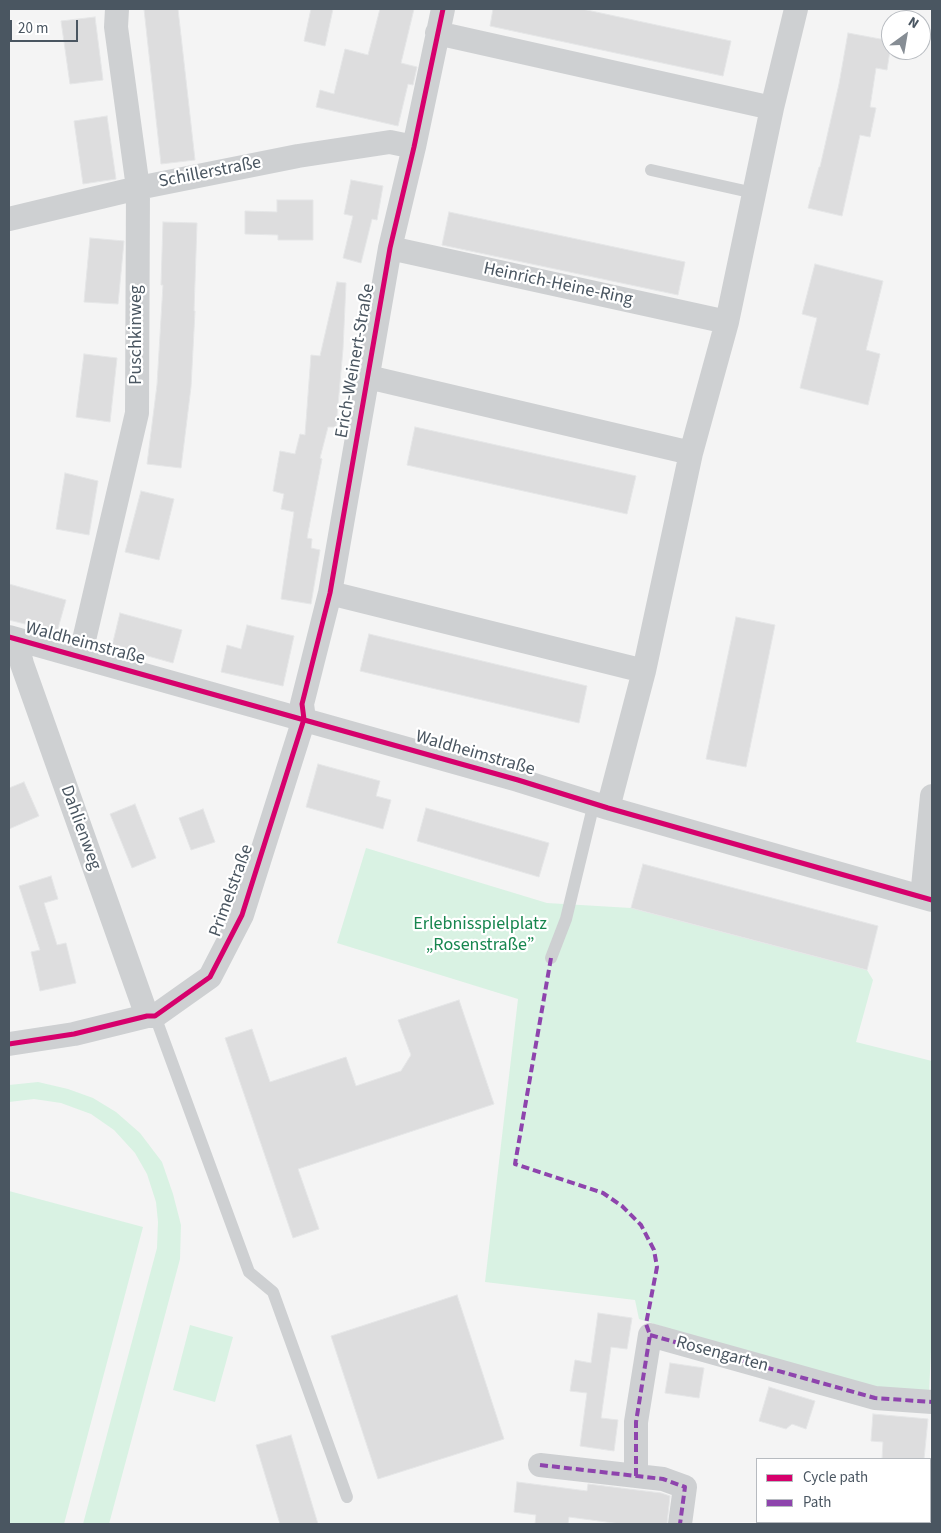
<!DOCTYPE html>
<html>
<head>
<meta charset="utf-8">
<style>
	body { margin:0 }
	#map { position:relative; width:941px; height:1533px; overflow:hidden; background:#f4f4f4; font-family:"Source Sans 3",sans-serif }
	canvas { display:block }
	.frame { position:absolute; inset:0; border:10px solid #4a5661; pointer-events:none }
	.legend { position:absolute; left:756px; top:1458px; width:175px; height:65px; box-sizing:border-box; background:#fff; border:1px solid #b7bbc0; margin:0; padding:6px 9px; list-style:none; font-size:15px; color:#4a5661 }
	.legend li { display:flex; align-items:center; gap:10px; height:25px }
	.legend b { width:25px; border:1px solid #b7bbc0 }
	.north { position:absolute; left:881px; top:10px; width:50px; height:50px; box-sizing:border-box; background:#fff; border:1px solid #b7bbc0; border-radius:50%; rotate:32deg; font-size:14px; font-weight:700; line-height:20px; text-align:center; color:#4a5661 }
	.north::after { content:''; display:block; margin:auto; width:18px; height:22px; background:#868d94; clip-path:polygon(50% 0,100% 100%,50% 72%,0 100%) }
	.scale { position:absolute; left:10px; top:20px; width:68px; height:22px; box-sizing:border-box; border:2px solid #4a5661; border-top:0; padding-left:6px; font-size:15px; line-height:18px; white-space:nowrap; color:#4a5661; -webkit-text-stroke:4px #fff; paint-order:stroke }
</style>
</head>
<body>
<div id="map">
<canvas width="941" height="1533"></canvas>
<div class="frame"></div>
<ul class="legend">
<li><b style="height:6px;background:#d6006c"></b>Cycle path</li>
<li><b style="height:6px;background:#8e44ad"></b>Path</li>
</ul>
<div class="north">N</div>
<div class="scale">20 m</div>
</div>
<script>
const context = document.querySelector('canvas').getContext('2d');
context.lineJoin = 'round';
function fillPath(path, color) { context.fillStyle = color; context.fill(path, 'evenodd'); }
const shape = rows => new Path2D(rows.map(r => 'M' + r).join(''));
function stroke(path, color, width, dash) { context.strokeStyle = color; context.lineWidth = width; context.lineCap = dash ? 'butt' : 'round'; context.setLineDash(dash || []); context.stroke(path); }
function label(font, color, halo, rows, align = 'center') {
  context.font = font + ' "Source Sans 3",sans-serif'; context.lineWidth = 4.5; context.setLineDash([]); context.textBaseline = 'middle'; context.strokeStyle = halo; context.fillStyle = color; for (const [text, x, y, turn = 0] of rows) {
    context.save(); context.translate(x, y); context.rotate((+turn || 0) * Math.PI / 180); context.textAlign = isNaN(turn) ? turn : align; if (halo) context.strokeText(text, 0, 0); context.fillText(text, 0, 0); context.restore();
  }
}
fillPath(shape([
	[366,848,547,903,631,908,867,970,873,980,856,1042,932,1061,932,1329,929,1393,842,1384,639,1319,635,1300,485,1282,518,999,337,943],
	[38,1082,68,1089,93,1098,116,1112,140,1133,162,1162,173,1194,181,1225,180,1259,109,1524,83,1524,157,1248,158,1222,156,1202,147,1174,135,1153,114,1130,91,1114,61,1103,34,1099,9,1102,9,1085],
	[9,1191,143,1227,64,1524,9,1524],
	[190,1325,233,1337,215,1402,173,1390]
]), '#d9f2e3');
const building = shape([
	[144,9,178,9,195,160,161,164,144,9],
	[311,9,333,9,325,46,304,41,311,9],
	[380,9,414,9,401,63,417,67,413,85,408,84,398,126,316,107,320,90,334,94,345,49,368,55,380,9],
	[493,9,582,9,731,41,723,76,490,26,493,9],
	[95,17,103,80,70,84,61,21,95,17],
	[848,33,891,41,891,44,887,70,876,68,870,107,876,108,870,137,860,135,842,216,808,208,819,167,820,167,839,84,848,33],
	[107,116,116,179,83,184,74,121,107,116],
	[351,180,383,186,377,220,372,219,361,263,343,258,353,216,344,214,351,180],
	[277,200,313,200,313,240,278,240,278,235,245,234,245,211,277,212,277,200],
	[449,212,685,262,678,295,442,245,449,212],
	[163,222,197,223,194,311,195,311,191,387,181,468,147,464,157,385,163,285,161,285,163,222],
	[90,238,124,241,118,304,84,302,90,238],
	[815,264,883,281,866,350,880,354,868,405,800,388,817,318,802,314,815,264],
	[337,282,346,283,343,349,336,427,328,427,320,458,322,459,307,538,312,539,311,548,320,550,311,604,281,599,294,512,281,509,284,494,273,491,280,451,295,454,300,434,305,435,311,355,320,356,337,282],
	[84,354,117,358,110,422,76,417,84,354],
	[415,427,636,476,627,514,407,465,415,427],
	[65,473,98,481,89,535,56,529,65,473],
	[141,491,174,499,159,560,125,552,141,491],
	[9,584,66,600,57,632,9,620,9,584],
	[120,613,182,630,173,663,112,646,120,613],
	[736,617,775,625,746,767,706,759,736,617],
	[247,625,294,636,283,686,221,672,227,645,241,649,247,625],
	[369,634,587,686,579,723,360,671,369,634],
	[318,764,380,781,376,796,391,800,383,829,306,807,318,764],
	[24,782,39,816,9,829,9,788,24,782],
	[135,804,156,858,132,868,110,814,135,804],
	[426,808,549,843,539,877,417,841,426,808],
	[203,809,215,842,191,850,179,818,203,809],
	[643,864,878,926,867,970,631,908,643,864],
	[51,876,58,899,44,903,57,945,66,943,76,983,40,991,31,952,40,950,19,886,51,876],
	[459,1000,494,1104,298,1169,319,1229,293,1238,225,1038,252,1029,270,1082,346,1057,356,1086,401,1071,411,1055,398,1020,459,1000],
	[457,1295,504,1439,378,1479,331,1336,457,1295],
	[598,1313,632,1318,627,1349,611,1347,601,1418,618,1420,614,1451,580,1446,587,1393,570,1391,575,1360,591,1363,598,1313],
	[670,1363,704,1368,699,1398,665,1393,670,1363],
	[769,1387,815,1401,806,1429,792,1424,786,1429,759,1421,769,1387],
	[873,1414,928,1419,924,1459,882,1459,883,1442,871,1441,873,1414],
	[291,1435,318,1524,280,1524,256,1445,291,1435],
	[517,1482,587,1491,588,1484,661,1493,670,1496,667,1524,621,1524,569,1517,568,1524,535,1524,536,1515,514,1512,517,1482]
]);
fillPath(building, '#ddddde');
stroke(building, '#e5e6e7', 1);
stroke(shape([
	[651,170,754,193],
	[551,958,566,919,594,803],
	[155,1016,249,1272,273,1292,347,1497]
]), '#ced0d2', 12);
stroke(shape([
	[437,33,772,108],
	[9,219,138,188,298,156,390,142,414,147],
	[390,248,727,322],
	[368,377,691,453],
	[330,593,644,671],
	[9,637,518,780,608,808,932,900],
	[16,640,22,664,147,1016],
	[80,657,137,413,138,188,116,27,117,9],
	[608,808,644,671,691,453,727,322,772,108,796,9],
	[922,897,932,796],
	[9,1044,74,1034,147,1016,155,1016,210,977,242,915,304,719,302,704,330,593,390,248,414,147,443,9],
	[540,1465,663,1479,685,1487,680,1524],
	[636,1476,636,1422,650,1335,875,1398,932,1402]
]), '#ced0d2', 24);
stroke(shape([
	[551,958,515,1164,603,1193,622,1206,641,1225,654,1250,657,1267,646,1324,650,1335],
	[650,1335,875,1398,932,1402],
	[540,1465,663,1479,685,1487,680,1524],
	[636,1476,636,1422,650,1335]
]), '#8e44ad', 4, [8, 4]);
stroke(shape([
	[9,637,518,780,608,808,932,900],
	[9,1044,74,1034,147,1016,155,1016,210,977,242,915,304,719,302,704,330,593,390,248,414,147,443,9]
]), '#d6006c', 5);
label('18px', '#4a5661', '#fff', [
	["Schillerstraße",210,173,-11],
	["Heinrich-Heine-Ring",558,285,12],
	["Puschkinweg",137,335,-90],
	["Erich-Weinert-Straße",356,361,-80],
	["Waldheimstraße",85,644,15],
	["Waldheimstraße",475,754,16],
	["Dahlienweg",80,828,70],
	["Primelstraße",232,891,-70],
	["Rosengarten",722,1355,15]
]);
label('18px', '#17864f', '#fff', [
	["Erlebnisspielplatz",480,925],
	["„Rosenstraße”",480,946]
]);
</script>
</body>
</html>
